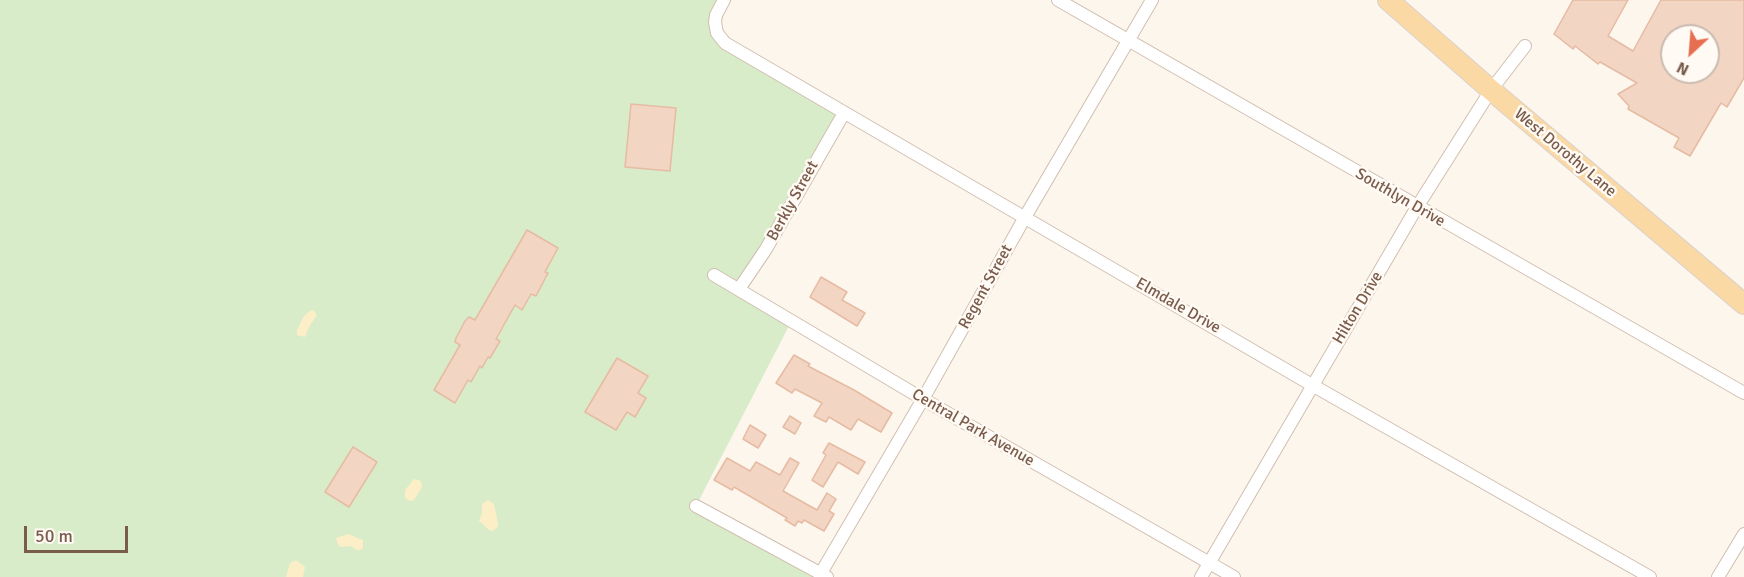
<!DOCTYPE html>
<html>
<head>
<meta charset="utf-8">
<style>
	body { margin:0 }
	#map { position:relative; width:1744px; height:577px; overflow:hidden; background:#fdf6ec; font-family:Signika,sans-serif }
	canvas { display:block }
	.north { position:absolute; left:1660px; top:24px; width:60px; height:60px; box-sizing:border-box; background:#fffaf3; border:2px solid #cabbb1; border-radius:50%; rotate:206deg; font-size:16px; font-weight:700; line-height:24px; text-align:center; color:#7a5c4d }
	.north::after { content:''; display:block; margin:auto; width:21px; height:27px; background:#e76f51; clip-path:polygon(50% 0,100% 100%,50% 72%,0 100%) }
	.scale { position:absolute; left:24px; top:526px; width:104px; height:27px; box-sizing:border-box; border:3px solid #7a5c4d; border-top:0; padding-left:8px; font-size:18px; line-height:21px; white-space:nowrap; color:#7a5c4d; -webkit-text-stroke:4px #fffaf3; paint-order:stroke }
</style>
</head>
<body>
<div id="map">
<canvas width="1744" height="577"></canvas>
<div class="north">N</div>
<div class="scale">50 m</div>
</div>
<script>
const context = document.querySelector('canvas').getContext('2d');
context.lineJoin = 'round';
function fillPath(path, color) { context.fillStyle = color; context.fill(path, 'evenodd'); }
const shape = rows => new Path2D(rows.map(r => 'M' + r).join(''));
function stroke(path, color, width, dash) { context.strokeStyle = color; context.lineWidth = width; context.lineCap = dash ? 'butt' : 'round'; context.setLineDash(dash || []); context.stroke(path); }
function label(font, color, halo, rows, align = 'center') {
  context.font = font + ' Signika,sans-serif'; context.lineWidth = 5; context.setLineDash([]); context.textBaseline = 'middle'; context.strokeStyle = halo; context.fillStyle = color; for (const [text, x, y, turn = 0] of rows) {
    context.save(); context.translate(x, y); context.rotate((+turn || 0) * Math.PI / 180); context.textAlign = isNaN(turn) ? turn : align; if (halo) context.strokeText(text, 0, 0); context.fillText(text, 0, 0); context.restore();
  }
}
fillPath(shape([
	[0,0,724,0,717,33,844,113,739,288,791,322,696,506,818,577,0,577]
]), '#d8ecc9');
fillPath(shape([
	[313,310,317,315,309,327,305,337,297,335,297,330,304,316,310,311],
	[414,479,421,481,422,487,414,500,410,501,405,498,405,490],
	[488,500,494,504,497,518,498,526,493,531,489,530,479,521,482,513,482,504],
	[348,534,363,540,363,548,360,550,356,550,351,546,341,547,338,545,336,538],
	[296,560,305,567,303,577,286,577,290,563]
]), '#fcefc7');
const building = shape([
	[1573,0,1628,0,1608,36,1633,51,1661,0,1744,0,1744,78,1727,107,1721,103,1690,156,1674,147,1679,138,1628,109,1629,106,1618,94,1637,83,1600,62,1598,64,1575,46,1573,49,1554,34,1573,0],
	[1672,36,1708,36,1708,72,1672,72,1672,36],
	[631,104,676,108,670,171,625,167,631,104],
	[527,230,558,248,545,272,548,273,536,296,531,294,522,310,515,305,496,339,500,341,490,358,488,357,482,368,480,366,471,382,468,380,455,403,434,390,460,345,455,342,456,338,465,321,469,317,475,320,527,230],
	[821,277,847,292,842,300,865,313,857,326,810,297,821,277],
	[794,355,810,364,808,366,854,390,892,413,881,432,858,419,851,430,829,417,826,422,814,416,822,403,795,389,792,393,776,383,794,355],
	[617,358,648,376,638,393,646,398,635,417,627,412,616,430,585,412,617,358],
	[790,416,801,423,795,434,783,427,790,416],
	[750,425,766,435,758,448,743,439,750,425],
	[829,443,865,462,858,474,838,462,823,487,812,480,826,455,823,453,829,443],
	[353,447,377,462,349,507,325,492,353,447],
	[727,458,750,471,756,462,780,475,790,458,799,463,783,491,817,510,827,493,836,499,829,511,834,514,824,531,804,520,802,523,798,521,795,526,785,520,787,518,734,487,732,490,714,480,727,458]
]);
fillPath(building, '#f3d5c3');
stroke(building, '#e6bba3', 1.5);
const minor = shape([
	[724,0,716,15,715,22,717,33,725,43,1312,385,1650,577],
	[1058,0,1744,393],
	[714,275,923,399,1234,577],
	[739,289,766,249,844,113],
	[696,506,827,577],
	[821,573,923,399,1025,217,1152,0],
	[1201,577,1417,207,1491,90,1525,46],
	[1718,577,1744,534]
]);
const primary = shape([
	[1388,0,1491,90,1744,304]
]);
stroke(minor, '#d1beb0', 14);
stroke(primary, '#dad1cd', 22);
stroke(minor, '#fff', 12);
stroke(primary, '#fbd9a5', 20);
label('16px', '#7a5c4d', '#fffaf3', [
	["West Dorothy Lane",1565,153,40],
	["Southlyn Drive",1400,198,30],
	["Berkly Street",793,201,-61],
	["Regent Street",986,287,-61],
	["Elmdale Drive",1178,306,30],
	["Hilton Drive",1358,308,-59],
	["Central Park Avenue",973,428,30]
]);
</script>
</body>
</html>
